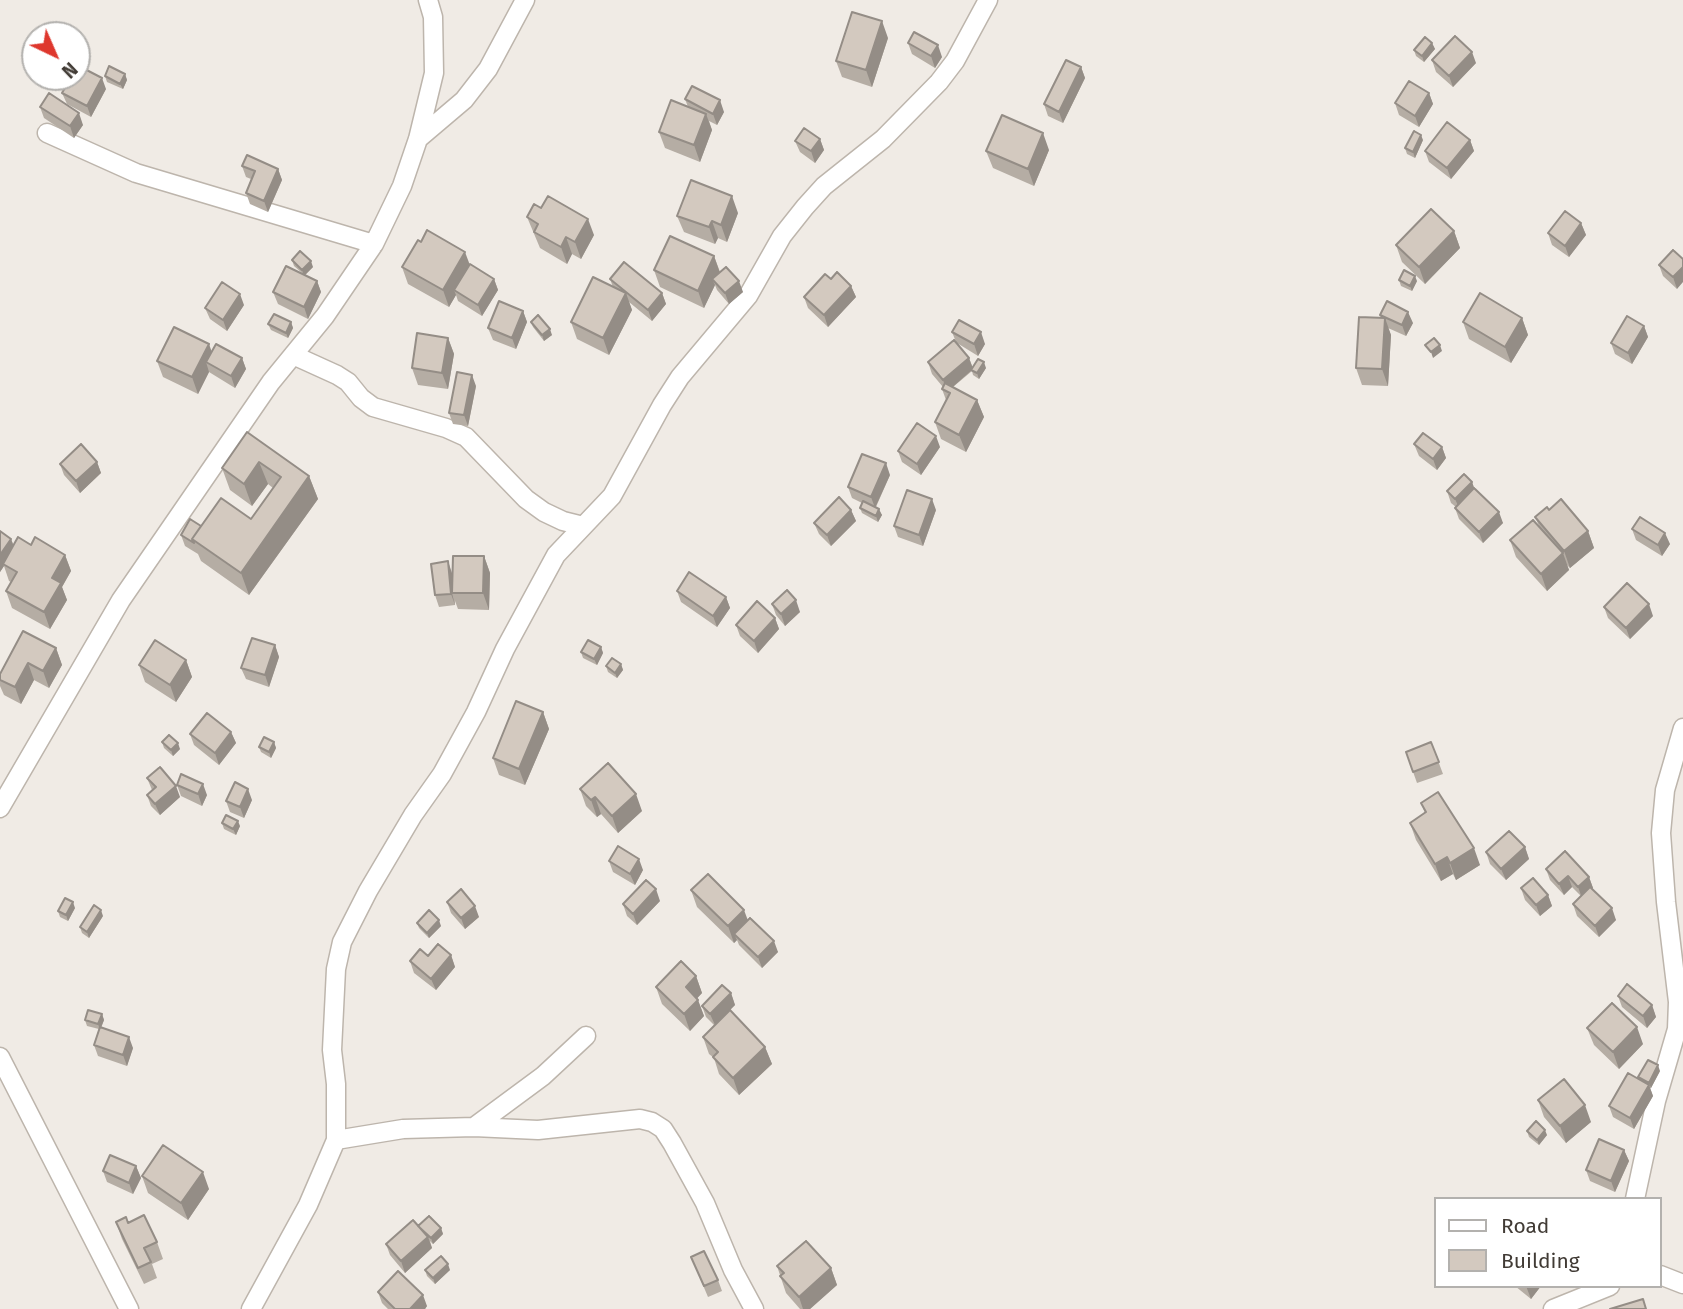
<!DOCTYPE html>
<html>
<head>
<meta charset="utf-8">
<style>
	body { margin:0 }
	#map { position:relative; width:1683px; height:1309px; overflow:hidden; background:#f0ebe5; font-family:"Fira Sans",sans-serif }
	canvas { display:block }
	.legend { position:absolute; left:1434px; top:1197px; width:228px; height:91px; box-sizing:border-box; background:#fff; border:2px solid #b3b1ae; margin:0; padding:9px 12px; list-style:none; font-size:21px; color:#413b35 }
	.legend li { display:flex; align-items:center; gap:14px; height:35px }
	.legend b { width:35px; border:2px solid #b3b1ae }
	.north { position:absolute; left:21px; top:21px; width:70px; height:70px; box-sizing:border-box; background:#fff; border:2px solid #b3b1ae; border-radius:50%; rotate:136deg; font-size:19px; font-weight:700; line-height:28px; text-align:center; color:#413b35 }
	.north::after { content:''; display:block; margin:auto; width:24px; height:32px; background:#de372d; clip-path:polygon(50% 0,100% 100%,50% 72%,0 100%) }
</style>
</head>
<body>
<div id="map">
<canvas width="1683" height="1309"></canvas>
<ul class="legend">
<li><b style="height:9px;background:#fff"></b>Road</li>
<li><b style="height:19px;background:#d3c9bf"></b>Building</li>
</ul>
<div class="north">N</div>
</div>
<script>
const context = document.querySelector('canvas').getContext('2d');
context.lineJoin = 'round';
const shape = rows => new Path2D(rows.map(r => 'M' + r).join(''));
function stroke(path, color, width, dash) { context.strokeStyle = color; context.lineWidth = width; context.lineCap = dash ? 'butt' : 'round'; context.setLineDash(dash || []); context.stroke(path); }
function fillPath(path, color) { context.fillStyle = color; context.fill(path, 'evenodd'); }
const minor = shape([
	[47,133,136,173,374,244],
	[418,139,464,100,488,69,525,0],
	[293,355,337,375,348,382,361,398,373,407,446,428,466,437,526,499,544,512,563,521,583,526],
	[0,808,121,600,271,382,325,316,374,244,402,186,418,139,434,73,433,17,428,0],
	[0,1057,129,1309],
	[474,1127,543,1076,586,1036],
	[336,1140,403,1129,474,1127,538,1130,640,1119,652,1122,663,1129,672,1143,705,1203,733,1270,754,1309],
	[1635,1199,1656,1101,1677,1029,1678,1002,1666,902,1661,833,1665,790,1683,728],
	[1660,1275,1683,1284],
	[251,1309,308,1205,336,1140,336,1084,332,1050,336,969,342,942,368,891,413,815,442,774,476,712,505,649,556,555,612,496,662,405,680,377,748,296,782,236,805,207,824,186,883,139,939,82,955,61,988,0],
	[1553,1309,1610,1286]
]);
stroke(minor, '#bdb5ac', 21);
stroke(minor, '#fff', 18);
fillPath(shape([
	[888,38,872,87,842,77,836,61],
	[908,43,942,57,935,68,912,54],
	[1432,43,1435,49,1424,62,1416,56,1414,50],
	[1432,60,1476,63,1453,87,1436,72],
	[1081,67,1085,78,1063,123,1048,116,1044,104],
	[125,74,127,80,123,89,107,82,105,76],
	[106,89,91,117,67,104,62,93],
	[1429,93,1433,104,1419,127,1399,115,1395,103],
	[685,99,724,112,717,125,709,121,712,130,700,162,665,148,659,132,688,107],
	[40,107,83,125,74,138,44,118],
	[820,139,824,150,815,163,800,152,795,141],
	[1423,140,1415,158,1407,154,1405,148],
	[1470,140,1474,151,1451,179,1429,162,1425,151],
	[1049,150,1034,186,993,168,986,151],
	[242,166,278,169,282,180,268,212,250,204,246,193,251,179,246,177],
	[738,213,727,242,718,238,715,244,684,232,677,216],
	[527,217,594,235,581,259,572,254,567,264,540,248],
	[1581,223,1586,235,1569,257,1552,245,1548,233],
	[1454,231,1460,248,1425,284,1402,262,1396,245],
	[1673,250,1677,289,1663,276,1659,265],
	[714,256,720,272,743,292,729,304,717,290,715,285,704,308,660,287,654,270],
	[292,260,313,267,305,275,317,281,321,292,308,319,278,304,273,292,302,273,294,266],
	[470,265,494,279,498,290,482,316,458,301,456,295,449,307,408,284,402,267],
	[610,279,662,293,666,304,652,321,629,302,632,310,609,355,577,339,571,322,613,287],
	[831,279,851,286,856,297,828,327,808,308,804,297],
	[1399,280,1417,281,1412,291,1401,286],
	[244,305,227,331,210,319,205,308],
	[523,311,527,322,516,349,493,340,488,328],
	[1380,315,1413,323,1406,336,1388,328,1391,335,1388,386,1362,385,1356,368,1381,318],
	[1522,318,1528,335,1511,363,1469,339,1463,322],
	[291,322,293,328,288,338,271,330,268,324],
	[531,322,552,335,544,341,533,327],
	[1644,326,1648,337,1632,364,1615,354,1611,343],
	[952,332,985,344,978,356,957,343,969,358,973,368,986,368,979,379,973,375,972,371,953,387,977,400,984,417,966,452,941,439,935,422,946,400,942,389,943,387,932,374,928,362,956,342],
	[448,338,454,354,448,389,418,385,412,368],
	[211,352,242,358,246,369,235,388,209,372,198,394,163,377,157,361],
	[476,386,468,426,453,424,449,413],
	[247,432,309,476,318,499,249,595,201,561,198,554,185,546,181,535,251,519,273,488,268,484,252,506,230,490,222,468],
	[1414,444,1442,447,1446,458,1437,470,1419,456],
	[940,447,921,475,902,462,898,451],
	[97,462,101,473,80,493,64,475,60,464],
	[890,475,876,507,882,515,878,522,862,513,860,508,862,503,852,498,848,487],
	[1472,482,1474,488,1503,523,1483,543,1459,519,1455,508,1456,507,1451,503,1447,491],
	[851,510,856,521,831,546,819,534,814,523],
	[936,510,923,546,898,537,894,526],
	[1549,510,1588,531,1594,548,1570,568,1567,565,1569,570,1547,591,1516,557,1510,540,1539,526,1535,517],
	[1632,529,1670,544,1662,556,1636,540],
	[0,531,11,539,14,546,31,545,65,555,71,571,62,587,67,600,50,629,12,608,6,591,11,582,9,581,4,566,0,572],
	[484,556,490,573,489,610,458,609,455,601,455,605,439,607,435,595,452,573,452,578],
	[677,591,726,597,730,608,717,627,681,602],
	[772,604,800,612,785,626,776,615],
	[1604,607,1653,616,1630,639,1608,618],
	[775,618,779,629,758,653,740,636,736,625],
	[275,645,279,657,269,687,246,679,241,668],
	[601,647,603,653,597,665,583,658,581,652],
	[56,648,62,665,49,688,34,680,21,704,4,695,0,686,0,674],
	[186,660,192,677,176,702,145,682,139,665],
	[621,664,623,670,617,678,608,672,606,666],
	[543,712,549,729,525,785,499,775,493,758],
	[231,732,236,743,219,765,194,745,190,734],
	[162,742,180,749,173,756,164,748],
	[274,742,276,748,271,758,261,752,259,747],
	[1431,742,1443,774,1417,783,1406,752],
	[147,778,180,797,160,815,151,806,147,795,152,790],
	[177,785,207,795,202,806,181,796],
	[580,789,642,811,618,833,601,814,597,817,586,806],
	[252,800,244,818,230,812,226,801],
	[1421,803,1480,865,1456,880,1453,874,1441,881,1416,840,1410,823,1425,813],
	[222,823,240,826,236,835,224,829],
	[1525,847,1529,859,1506,880,1490,864,1486,852],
	[609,861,643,870,635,885,613,872],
	[1546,869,1589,877,1593,888,1592,889,1616,920,1599,937,1577,916,1573,904,1581,896,1572,887,1564,895,1550,880],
	[1521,888,1548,895,1552,906,1540,916,1525,900],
	[691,890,748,920,778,952,762,968,739,945,737,940,734,943,697,907],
	[660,901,637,925,627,916,623,904],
	[447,902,479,917,465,929,451,913],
	[75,908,68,921,60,917,58,911],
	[103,916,89,938,82,933,80,927],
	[417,923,441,926,429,938,419,928],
	[451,955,455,967,436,990,414,973,410,961,428,956],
	[696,976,702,993,697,998,704,1016,690,1031,662,1004,656,987],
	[731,993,735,1005,716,1024,765,1047,772,1064,739,1095,719,1074,714,1058,709,1054,703,1037,714,1025,706,1017,702,1006],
	[1618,996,1652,1005,1656,1017,1647,1028,1622,1007],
	[102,1014,104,1020,101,1028,133,1048,127,1066,98,1056,94,1045,99,1029,87,1026,85,1020],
	[1587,1028,1643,1044,1619,1069,1594,1045],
	[1660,1071,1651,1088,1650,1088,1653,1096,1634,1129,1613,1117,1609,1106,1639,1080,1638,1077],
	[1538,1100,1591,1122,1566,1143,1544,1117],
	[1527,1131,1547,1135,1539,1145,1529,1137],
	[1624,1150,1629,1161,1615,1192,1590,1181,1586,1170],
	[136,1166,141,1178,133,1194,107,1182,103,1171],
	[142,1176,209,1189,188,1220,148,1193],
	[116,1222,128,1223,157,1242,163,1259,152,1264,157,1278,144,1284,122,1239],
	[419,1226,441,1228,443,1234,433,1244,430,1241,432,1248,405,1273,390,1255,386,1244],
	[691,1257,718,1280,722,1291,708,1297],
	[777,1266,831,1268,837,1285,810,1309,800,1309,786,1293],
	[425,1270,450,1270,435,1284,427,1276],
	[1515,1286,1541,1286,1531,1299],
	[378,1292,427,1306,425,1309,388,1309,382,1303]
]), '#b5ada4');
fillPath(shape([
	[882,21,888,38,872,87,866,70],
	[1432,43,1435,49,1424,62,1422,56],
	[938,45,942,57,935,68,931,56],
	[1472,52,1476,63,1453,87,1449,76],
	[1081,67,1085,78,1063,123,1059,112],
	[125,74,127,80,123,89,120,84],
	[102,78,106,89,91,117,87,106],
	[1429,93,1433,104,1419,127,1415,116],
	[720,100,724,112,717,125,713,114],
	[79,113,83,125,74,138,70,126],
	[706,114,712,130,700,162,694,145],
	[1043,133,1049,150,1034,186,1028,169],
	[1421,135,1423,140,1415,158,1413,152],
	[820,139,824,150,815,163,811,151],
	[1470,140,1474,151,1451,179,1447,168],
	[278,169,282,180,268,212,264,201],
	[732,196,738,213,727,242,721,225],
	[588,219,594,235,581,259,575,242],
	[712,221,718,238,715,244,709,227],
	[1581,223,1586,235,1569,257,1565,246],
	[1454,231,1460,248,1425,284,1419,267],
	[566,237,572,254,567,264,561,247],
	[465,252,471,268,454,290,456,295,449,307,443,290],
	[714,256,720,273,712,279,715,285,704,308,698,291],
	[311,261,313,267,304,276,302,270],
	[1683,267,1683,282,1677,289,1673,277],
	[1415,276,1417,281,1412,291,1410,286],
	[494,279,498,290,482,316,478,305],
	[317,281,321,292,308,319,304,307],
	[739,281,743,292,729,304,725,293],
	[851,286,856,297,828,327,824,315],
	[626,293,632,310,609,355,603,338],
	[662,293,666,304,652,321,648,310],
	[240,294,244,305,227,331,223,320],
	[523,311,527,322,516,349,512,338],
	[1408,312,1413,323,1406,336,1402,325],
	[1385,318,1391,335,1388,386,1382,369],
	[1522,318,1528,335,1511,363,1505,347],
	[291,322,293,328,288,338,286,333],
	[1644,326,1648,337,1632,364,1628,353],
	[550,329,552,335,544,341,542,335],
	[981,332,985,344,978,356,974,344],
	[448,338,454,354,448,389,442,373],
	[209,344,215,361,206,362,209,372,198,394,192,377],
	[1440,345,1442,351,1433,358,1431,352],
	[242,358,246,369,235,388,231,376],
	[969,358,973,369,947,392,943,380],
	[984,362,986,368,979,379,977,373],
	[472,375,476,386,468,426,464,415],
	[977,400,984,417,966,452,959,435],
	[936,436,940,447,921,475,917,464],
	[1442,447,1446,458,1437,470,1433,459],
	[97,462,101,473,80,493,76,481],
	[259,462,268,484,252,506,244,484],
	[886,463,890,475,875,508,871,497],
	[309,476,318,499,249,595,241,573],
	[1472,482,1476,493,1460,510,1455,499],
	[932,499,936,510,923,546,919,535],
	[879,509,882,515,878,522,876,516],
	[851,510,856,521,831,546,827,535],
	[1499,512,1503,523,1483,543,1479,532],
	[1588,531,1594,548,1570,568,1564,551],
	[1665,533,1670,544,1662,556,1658,545],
	[11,539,15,550,3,564,4,566,0,572,0,555],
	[1563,553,1569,570,1547,591,1541,574],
	[65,555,71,571,62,587,67,600,50,629,44,612,52,578],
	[484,556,490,573,489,610,483,593],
	[448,561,452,573,454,593,452,593,455,605,451,594],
	[726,597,730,608,717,627,713,616],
	[796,600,800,612,785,626,781,614],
	[1649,604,1653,616,1630,639,1626,628],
	[775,618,779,629,758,653,754,641],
	[275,645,279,657,269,687,265,675],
	[601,647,603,653,597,665,594,659],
	[56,648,62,665,49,688,43,671],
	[186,660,192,677,176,702,170,685],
	[28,663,34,680,21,704,15,687],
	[621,664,623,670,617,678,615,673],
	[543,712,549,729,525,785,519,769],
	[231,732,236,743,219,765,215,753],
	[274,742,276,748,271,758,269,752],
	[178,743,180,749,173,756,171,750],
	[203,784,207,795,202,806,198,794],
	[176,786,180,797,160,815,155,804],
	[248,789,252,800,244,818,240,807],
	[636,794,642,811,618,833,612,816],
	[595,797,601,814,597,817,591,800],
	[238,821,240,826,236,835,233,829],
	[1525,847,1529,859,1506,880,1501,869],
	[1474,848,1480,865,1456,880,1450,863],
	[1447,857,1453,874,1441,881,1435,864],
	[639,859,643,870,635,885,630,874],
	[1568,876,1572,887,1564,895,1559,884],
	[1589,877,1593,888,1582,898,1578,887],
	[656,889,660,901,637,925,633,914],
	[1548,895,1552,906,1540,916,1536,905],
	[73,902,75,908,68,921,66,915],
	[475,906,479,917,465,929,461,918],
	[1612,908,1616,920,1599,937,1595,926],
	[101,910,103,916,89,938,87,932],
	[744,910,750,926,734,934,737,940,734,943,728,926],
	[439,920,441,926,429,938,427,933],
	[774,941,778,952,762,968,758,957],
	[451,955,455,967,436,990,431,979],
	[696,976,702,993,692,1004,686,987],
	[731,993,735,1005,715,1025,710,1014],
	[698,1000,704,1016,690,1031,684,1014],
	[1652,1005,1656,1017,1647,1028,1643,1016],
	[102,1014,104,1020,100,1030,98,1024],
	[1637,1027,1643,1044,1619,1069,1613,1052],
	[129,1037,133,1048,127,1066,123,1055],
	[765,1047,772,1064,739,1095,733,1078],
	[1658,1065,1660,1071,1651,1088,1649,1083],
	[1649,1085,1653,1096,1634,1129,1630,1118],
	[1585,1105,1591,1122,1566,1143,1560,1126],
	[1545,1130,1547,1135,1539,1145,1537,1140],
	[1624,1150,1629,1161,1615,1192,1611,1181],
	[136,1166,141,1178,133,1194,129,1183],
	[203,1172,209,1189,188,1220,181,1203],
	[441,1228,443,1234,433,1244,431,1238],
	[428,1237,432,1248,405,1273,401,1261],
	[448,1264,450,1270,435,1284,433,1278],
	[831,1268,837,1285,810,1309,803,1309,799,1297],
	[1526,1286,1541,1286,1531,1299],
	[423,1295,427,1306,425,1309,410,1309]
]), '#948d86');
const building = shape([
	[852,12,882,21,866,70,836,61,852,12],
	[914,32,938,45,931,56,908,43,914,32],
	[1455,36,1472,52,1449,76,1432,60,1455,36],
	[1425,37,1432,43,1422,56,1414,50,1425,37],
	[1066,60,1081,67,1059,112,1044,104,1066,60],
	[77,65,102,78,87,106,62,93,71,77,77,77,77,65],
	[109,66,125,74,120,84,105,76,109,66],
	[1409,81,1429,93,1415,116,1395,103,1409,81],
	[692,86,720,100,713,114,685,99,692,86],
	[49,93,79,113,70,126,40,107,49,93],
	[671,100,706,114,694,145,659,132,671,100],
	[1002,115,1043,133,1028,169,986,151,1002,115],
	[1447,122,1470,140,1447,168,1425,151,1447,122],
	[804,128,820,139,811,151,795,141,804,128],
	[1414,131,1421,135,1413,152,1405,148,1414,131],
	[247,155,278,169,264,201,246,193,255,171,242,166,247,155],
	[691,180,732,196,721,225,712,221,709,227,677,216,691,180],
	[548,196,588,219,575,242,566,237,561,247,534,232,538,224,527,217,534,204,541,208,548,196],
	[1431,209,1454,231,1419,267,1396,245,1431,209],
	[1565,211,1581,223,1565,246,1548,233,1565,211],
	[427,230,465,252,443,290,402,267,418,240,421,242,427,230],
	[670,236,714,256,698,291,654,270,670,236],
	[1673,250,1683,259,1683,267,1673,277,1659,265,1673,250],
	[300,251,311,261,302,270,292,260,300,251],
	[624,262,662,293,648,310,610,279,624,262],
	[470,264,494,279,478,305,454,290,470,264],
	[286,266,317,281,304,307,273,292,286,266],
	[726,267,739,281,725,293,712,279,726,267],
	[1404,270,1415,276,1410,286,1399,280,1404,270],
	[837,272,851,286,824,315,804,297,825,274,831,279,837,272],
	[593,277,626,293,603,338,571,322,593,277],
	[222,282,240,294,223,320,205,308,222,282],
	[1480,293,1522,318,1505,347,1463,322,1480,293],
	[499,301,523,311,512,338,488,328,499,301],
	[1387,301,1408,312,1402,325,1380,315,1387,301],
	[274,314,291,322,286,333,268,324,274,314],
	[538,315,550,329,542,335,531,322,538,315],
	[1627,316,1644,326,1628,353,1611,343,1627,316],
	[1359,317,1385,318,1382,369,1356,368,1359,317],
	[959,320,981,332,974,344,952,332,959,320],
	[174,327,209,344,192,377,157,361,174,327],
	[417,333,448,338,442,373,412,368,417,333],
	[1434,338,1440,345,1431,352,1425,345,1434,338],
	[954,340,969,358,943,380,928,362,954,340],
	[216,344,242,358,231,376,206,362,216,344],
	[978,359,984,362,977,373,971,370,978,359],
	[457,372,472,375,464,415,449,413,457,372],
	[945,383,977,400,959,435,935,422,950,393,942,389,945,383],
	[917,423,936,436,917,464,898,451,917,423],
	[247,432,309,476,241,573,192,539,221,498,251,519,281,477,259,462,244,484,222,468,247,432],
	[1423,433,1442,447,1433,459,1414,444,1423,433],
	[81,444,97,462,76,481,60,464,81,444],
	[862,454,886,463,871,497,848,487,862,454],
	[1464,474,1472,482,1455,499,1447,491,1464,474],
	[1474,488,1499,512,1479,532,1455,508,1474,488],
	[907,490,932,499,919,535,894,526,907,490],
	[839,497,851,510,827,535,814,523,839,497],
	[1561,499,1588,531,1564,551,1535,517,1547,507,1549,510,1561,499],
	[863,501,879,509,876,516,860,508,863,501],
	[1640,517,1665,533,1658,545,1632,529,1640,517],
	[190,519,201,526,192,539,194,543,181,535,190,519],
	[1533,520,1563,553,1541,574,1510,540,1533,520],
	[0,531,11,539,0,555,0,531],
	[18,537,31,545,35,537,65,555,52,578,61,583,44,612,6,591,17,572,3,564,18,537],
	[453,556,484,556,483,593,452,593,453,556],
	[448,561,451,594,435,595,431,564,448,561],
	[689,572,726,597,713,616,677,591,689,572],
	[1627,583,1649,604,1626,628,1604,607,1627,583],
	[787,590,796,600,781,614,772,604,787,590],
	[757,601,775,618,754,641,736,625,757,601],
	[23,631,56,648,43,671,28,663,15,687,0,680,0,674,23,631],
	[252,638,275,645,265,675,241,668,252,638],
	[155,640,186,660,170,685,139,665,155,640],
	[588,640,601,647,594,659,581,652,588,640],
	[612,658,621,664,615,673,606,666,612,658],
	[516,701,543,712,519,769,493,758,516,701],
	[207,713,231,732,215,753,190,734,207,713],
	[169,735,178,743,171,750,162,742,169,735],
	[264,737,274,742,269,752,259,747,264,737],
	[1431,742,1439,762,1413,772,1406,752,1431,742],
	[608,763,636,794,612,816,595,797,591,800,580,789,608,763],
	[160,767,176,786,155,804,147,795,156,787,147,778,160,767],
	[181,774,203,784,198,794,177,785,181,774],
	[235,782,248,789,240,807,226,801,235,782],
	[1438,792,1474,848,1450,863,1447,857,1435,864,1410,823,1426,812,1421,803,1438,792],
	[226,815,238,821,233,829,222,823,226,815],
	[1509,831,1525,847,1501,869,1486,852,1509,831],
	[618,846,639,859,630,874,609,861,618,846],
	[1565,851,1589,877,1578,887,1568,876,1559,884,1546,869,1565,851],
	[708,874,744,910,728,926,691,890,708,874],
	[1533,878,1548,895,1536,905,1521,888,1533,878],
	[646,880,656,889,633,914,623,904,646,880],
	[1590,887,1612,908,1595,926,1573,904,1590,887],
	[461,889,475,906,461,918,447,902,461,889],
	[65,898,73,902,66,915,58,911,65,898],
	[94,905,101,910,87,932,80,927,94,905],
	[429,910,439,920,427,933,417,923,429,910],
	[750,918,774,941,758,957,734,934,750,918],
	[438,944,451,955,431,979,410,961,420,949,428,956,438,944],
	[681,961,696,976,686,987,698,1000,684,1014,656,987,681,961],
	[1627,984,1652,1005,1643,1016,1618,996,1627,984],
	[722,985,731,993,710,1014,702,1006,722,985],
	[1612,1003,1637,1027,1613,1052,1587,1028,1612,1003],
	[88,1010,102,1014,98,1024,85,1020,88,1010],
	[730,1010,765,1047,733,1078,713,1057,718,1052,703,1037,730,1010],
	[100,1027,129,1037,123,1055,94,1045,100,1027],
	[1648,1060,1658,1065,1649,1083,1638,1077,1648,1060],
	[1628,1073,1649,1085,1630,1118,1609,1106,1628,1073],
	[1564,1079,1585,1105,1560,1126,1538,1100,1564,1079],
	[1536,1121,1545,1130,1537,1140,1527,1131,1536,1121],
	[1599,1139,1624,1150,1611,1181,1586,1170,1599,1139],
	[163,1145,203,1172,181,1203,142,1176,163,1145],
	[110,1155,136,1166,129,1183,103,1171,110,1155],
	[144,1215,157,1242,144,1248,151,1262,138,1268,116,1222,126,1217,128,1223,144,1215],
	[429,1216,441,1228,431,1238,418,1226,429,1216],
	[413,1220,428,1237,401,1261,386,1244,413,1220],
	[806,1241,831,1268,799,1297,780,1276,784,1273,777,1266,806,1241],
	[704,1251,718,1280,704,1286,691,1257,704,1251],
	[441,1256,448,1264,433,1278,425,1270,441,1256],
	[398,1271,423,1295,410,1309,395,1309,378,1292,398,1271],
	[1643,1299,1646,1309,1610,1309,1643,1299]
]);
fillPath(building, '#d3c9bf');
stroke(building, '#948d86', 2);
</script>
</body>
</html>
